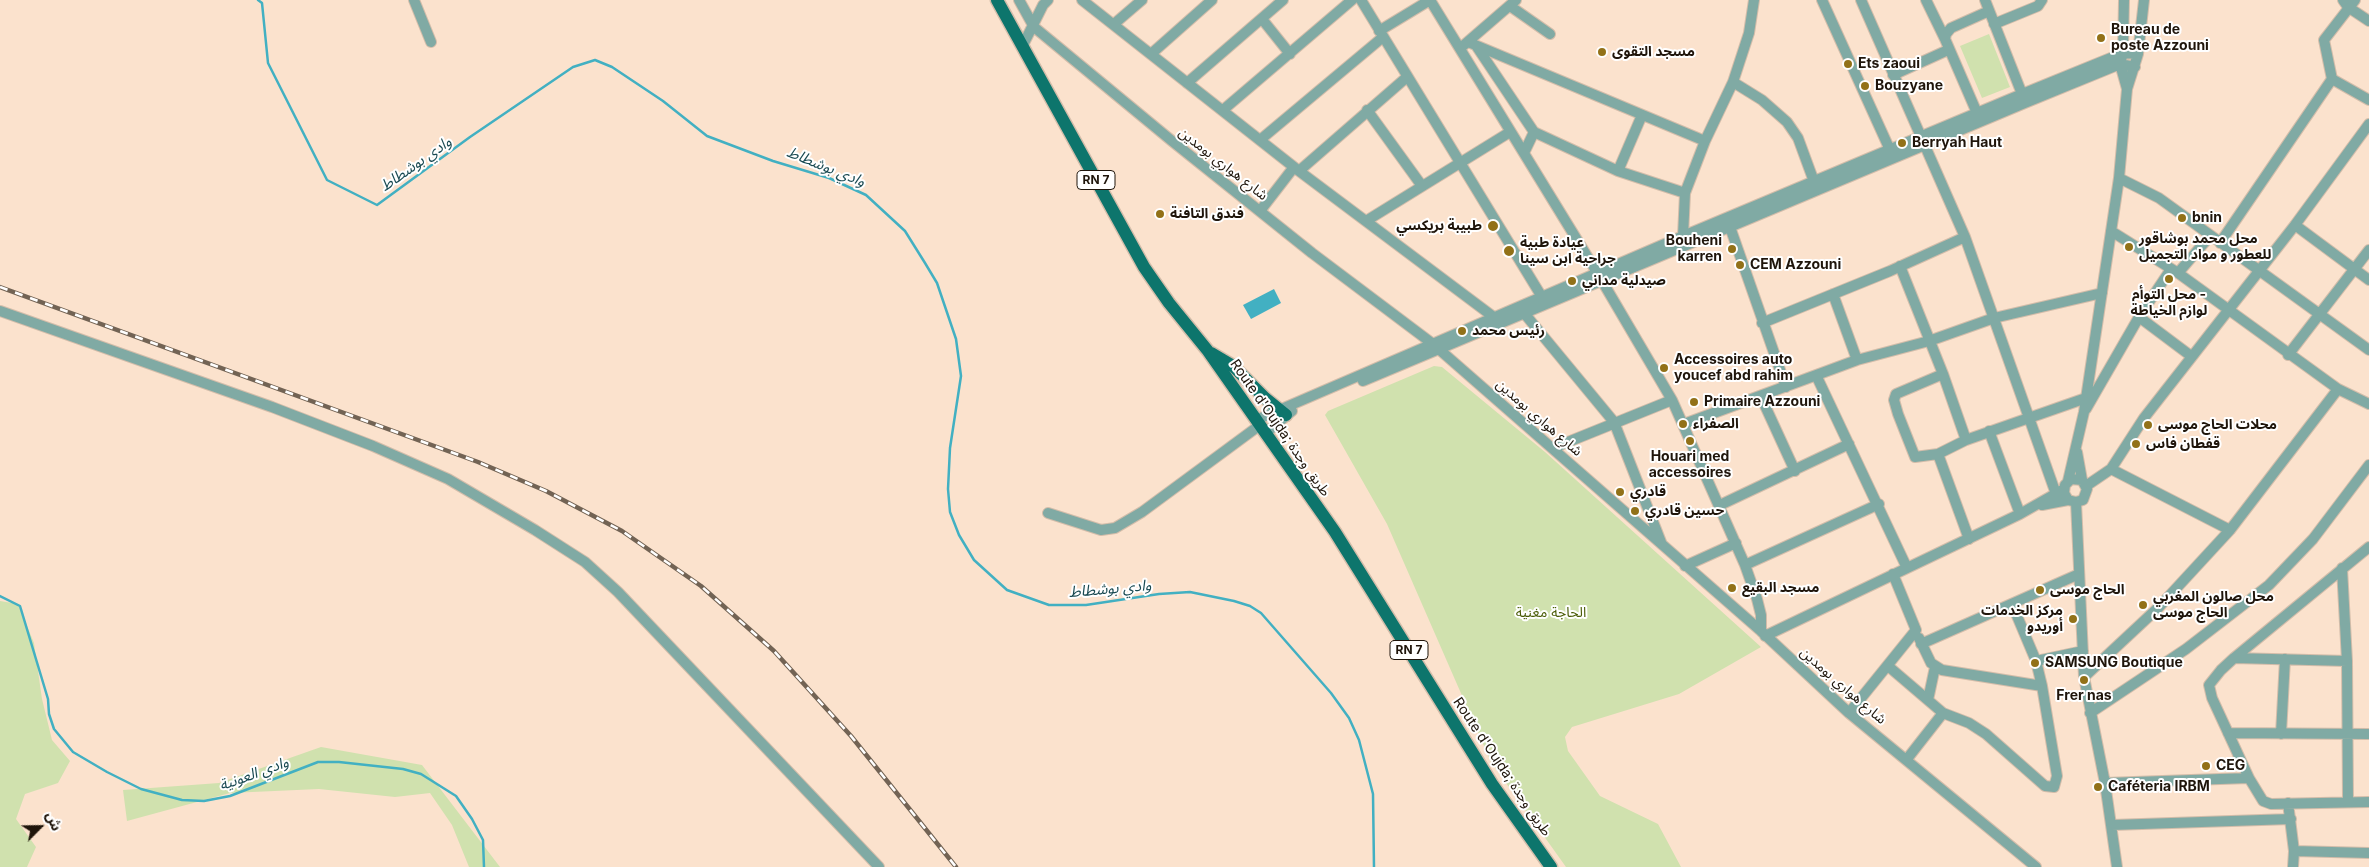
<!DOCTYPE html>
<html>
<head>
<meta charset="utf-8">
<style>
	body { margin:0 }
	#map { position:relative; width:2369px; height:867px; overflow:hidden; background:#fbe2cd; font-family:Inter,"Noto Sans Arabic",sans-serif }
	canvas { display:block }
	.north { position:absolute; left:15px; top:802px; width:50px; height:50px; -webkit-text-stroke:4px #fff; paint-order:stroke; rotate:67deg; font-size:14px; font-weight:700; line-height:20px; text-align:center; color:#1f150b }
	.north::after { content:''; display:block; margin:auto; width:18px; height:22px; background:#1f150b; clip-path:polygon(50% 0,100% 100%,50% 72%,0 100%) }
</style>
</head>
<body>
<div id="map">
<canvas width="2369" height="867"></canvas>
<div class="north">ش</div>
</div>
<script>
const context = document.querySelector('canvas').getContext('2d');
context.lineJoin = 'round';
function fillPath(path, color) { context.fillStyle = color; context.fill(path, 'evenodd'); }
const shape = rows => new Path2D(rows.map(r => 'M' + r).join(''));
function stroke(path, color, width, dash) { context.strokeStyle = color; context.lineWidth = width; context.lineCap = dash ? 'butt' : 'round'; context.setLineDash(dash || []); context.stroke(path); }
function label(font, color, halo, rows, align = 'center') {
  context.font = font + ' Inter,"Noto Sans Arabic",sans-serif'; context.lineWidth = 4; context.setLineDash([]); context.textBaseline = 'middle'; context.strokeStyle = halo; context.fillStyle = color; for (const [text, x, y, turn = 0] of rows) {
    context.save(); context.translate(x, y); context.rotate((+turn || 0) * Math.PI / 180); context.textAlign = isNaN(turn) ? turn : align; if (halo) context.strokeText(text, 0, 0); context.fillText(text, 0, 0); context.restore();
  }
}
fillPath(shape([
	[1989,34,2010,87,1982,98,1960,46],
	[1434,366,1442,367,1545,452,1761,647,1679,694,1572,727,1565,737,1568,751,1600,796,1658,824,1681,867,1566,867,1491,762,1387,524,1325,415,1328,411],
	[0,601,18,604,34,643,42,699,52,740,70,761,58,783,25,794,16,819,36,847,27,867,0,867],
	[321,747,422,765,500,867,469,867,452,825,430,793,395,797,319,789,230,793,127,821,123,790,219,783]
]), '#d0e1ae');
fillPath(shape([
	[1274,289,1281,303,1251,319,1243,305]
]), '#42b0c2');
stroke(shape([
	[258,0,262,3,268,63,327,180,377,205,470,137,573,67,595,60,612,67,663,101,707,136,773,161,829,178,866,195,905,231,925,263,937,283,956,339,961,376,950,448,948,489,950,512,959,535,974,560,1007,590,1049,605,1086,605,1159,594,1190,592,1234,601,1250,606,1261,613,1331,693,1349,718,1359,740,1373,794,1374,867],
	[0,596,20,606,48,699,49,714,54,729,73,752,107,772,141,789,182,800,204,801,230,796,318,762,339,762,403,769,421,774,456,796,472,819,483,840,484,867]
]), '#42b0c2', 2.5);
const minor = shape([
	[414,0,431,42],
	[1019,0,1034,27,1172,141,1312,253,1433,344,1761,631,1849,713,2036,867],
	[1082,0,1299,171,1495,318],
	[1361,0,1545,302],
	[1430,0,1598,274,1672,400,1745,565,1757,599,1761,615,1761,631],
	[1822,0,1890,150],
	[1861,0,1965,237,2056,494],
	[1926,0,1945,39],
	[1985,0,2024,99],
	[2124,0,2123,53,2120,64,2127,89],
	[2343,0,2348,7,2369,21],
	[1510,6,1550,34],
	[1262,19,1290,54],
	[1114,24,1142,0],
	[1994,24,2038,6,2042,0],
	[1379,31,1430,0],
	[1468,42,1705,141,1733,82,1749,33,1754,0],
	[1464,45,1516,0],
	[1022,47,1043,5,1048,0],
	[1477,47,1534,132],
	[1151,54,1212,0],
	[1893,75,1948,50],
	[2332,79,2369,100],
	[1733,82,1762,100,1787,122,1798,138,1816,187],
	[1187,83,1283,0],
	[1223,110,1352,0],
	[1367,110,1422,186],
	[1977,113,1945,39,1946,34,1951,28,1989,11],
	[1260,140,1383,37],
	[1524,153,1534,132,1618,171,1685,193],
	[1299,171,1407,77],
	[1618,171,1642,115],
	[2119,178,2159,198,2369,350],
	[1260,211,1294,167],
	[1366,221,1510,132],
	[2295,225,2369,280],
	[1730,227,1786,387],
	[2111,231,2178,273,2338,389,2369,404],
	[1685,240,1683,236,1685,193,1705,141],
	[2220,243,2332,79,2324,40,2355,0],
	[1900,266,1943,374,1966,440],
	[2178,273,2210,236],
	[1833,294,1857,360],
	[0,311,272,407,373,446,448,479,535,530,585,562,618,592,879,867],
	[1524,313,1614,422,1661,542],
	[2139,317,2191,356],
	[1762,323,1890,271,1965,237],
	[2288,355,2369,250],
	[1943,374,1896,394,1894,400,1898,414,1915,457,1938,454,1966,440,2086,398],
	[1816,375,1907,568],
	[1363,381,2025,103,2120,64,2135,67],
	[1761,397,1795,471],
	[2086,409,2139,317,2171,269],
	[1256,420,1683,236,2022,94,2123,53,2138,54],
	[1684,424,1857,360,1929,341,1994,318,2102,293],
	[1989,431,2020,514],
	[1266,433,1292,411],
	[1553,448,1672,400],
	[2077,452,2082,480],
	[1938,454,1969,539],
	[2111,469,2230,530],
	[2068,481,2084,412,2119,178,2127,89,2138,54,2144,0],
	[2086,486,2111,469,2144,418,2295,225,2369,124],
	[2076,502,2084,677,2105,783,2117,867],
	[1720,505,1849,444],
	[2042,505,2068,500,2076,502,2083,500,2087,489,2082,480,2071,479,2065,485,2064,493,2068,500],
	[1048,513,1101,530,1115,528,1142,512,1260,425],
	[2369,547,2234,658,2221,670,2209,685,2212,698,2249,778,2263,801,2271,804,2369,802],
	[1745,565,1879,504],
	[1685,566,1736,543],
	[2342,568,2347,661,2348,802],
	[1765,636,2020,514,2064,489],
	[1919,638,1931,663,1942,670,2042,686],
	[1921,644,2079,574],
	[2234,658,2347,661],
	[2036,661,2083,651],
	[1888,666,1943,713,1969,723,1986,734,2045,786,2054,787,2057,776,2042,686,2036,661,2012,604],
	[2084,677,2159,607,2230,530,2338,389],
	[1928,700,1935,667],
	[1849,713,1916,630,1893,574],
	[2090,713,2186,649,2269,585,2313,539,2369,465],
	[2228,733,2369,734],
	[2281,734,2285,659],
	[1907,759,1943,713],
	[2105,783,2249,778],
	[2288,803,2294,851,2293,867],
	[2112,825,2291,819],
	[2294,851,2369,853]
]);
const major = shape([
	[997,0,1144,267,1169,303,1208,351,1335,532,1492,784,1551,867],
	[1211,353,1233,366,1265,398,1286,415]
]);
stroke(minor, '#d3bdaa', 12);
stroke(major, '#d3bdaa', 15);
stroke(minor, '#80aaa4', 10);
stroke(major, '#0d756c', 12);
const rail = shape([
	[0,287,478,462,546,491,622,531,701,586,774,651,851,736,956,867]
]);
stroke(rail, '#726354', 4.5);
stroke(rail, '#fff', 2.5, [8]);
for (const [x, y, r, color] of [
	[2101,38,5,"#927118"],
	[1602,52,5,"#927118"],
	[1848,64,5,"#927118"],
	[1865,86,5,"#927118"],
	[1902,143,5,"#927118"],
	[1160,214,5,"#927118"],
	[2182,218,5,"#927118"],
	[1493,226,6,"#927118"],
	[2129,247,5,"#927118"],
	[1732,249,5,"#927118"],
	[1509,251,6,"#927118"],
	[1740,265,5,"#927118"],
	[2169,279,5,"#927118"],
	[1572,281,5,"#927118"],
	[1462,331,5,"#927118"],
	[1664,368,5,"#927118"],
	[1694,402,5,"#927118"],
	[1683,424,5,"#927118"],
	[2148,425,5,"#927118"],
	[1690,441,5,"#927118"],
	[2136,444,5,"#927118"],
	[1620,492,5,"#927118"],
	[1635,511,5,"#927118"],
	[1732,588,5,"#927118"],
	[2040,590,5,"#927118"],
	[2143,605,5,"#927118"],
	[2073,619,5,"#927118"],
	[2035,663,5,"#927118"],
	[2084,680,5,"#927118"],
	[2206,766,5,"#927118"],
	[2098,787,5,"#927118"]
]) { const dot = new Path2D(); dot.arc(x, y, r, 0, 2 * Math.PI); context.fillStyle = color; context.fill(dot); stroke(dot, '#fff', 2); }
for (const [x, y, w] of [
	[1096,180,38],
	[1409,650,38]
]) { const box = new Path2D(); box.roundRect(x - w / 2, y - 9.5, w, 19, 4); context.fillStyle = '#fff'; context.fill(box); stroke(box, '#1f150b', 1); }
label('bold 12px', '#1f150b', null, [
	["RN 7",1096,180],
	["RN 7",1409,650]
]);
label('bold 14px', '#1f150b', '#fff', [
	["Bureau de",2111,30],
	["poste Azzouni",2111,46],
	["مسجد التقوى",1612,52],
	["Ets zaoui",1858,64],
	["Bouzyane",1875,86],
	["Berryah Haut",1912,143],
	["فندق التافنة",1170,214],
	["bnin",2192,218],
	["طبيبة بريكسي",1482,226,"right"],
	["محل محمد بوشاقور",2139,239],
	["للعطور و مواد التجميل",2139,255],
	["Bouheni",1722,241,"right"],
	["karren",1722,257,"right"],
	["عيادة طبية",1520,243],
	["جراحية ابن سينا",1520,259],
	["CEM Azzouni",1750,265],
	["صيدلية مداني",1582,281],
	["محل التوأم -",2169,295,"center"],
	["لوازم الخياطة",2169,311,"center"],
	["رئيس محمد",1472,331],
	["Accessoires auto",1674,360],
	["youcef abd rahim",1674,376],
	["Primaire Azzouni",1704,402],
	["الصفراء",1693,424],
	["محلات الحاج موسى",2158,425],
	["قفطان فاس",2146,444],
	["Houari med",1690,457,"center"],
	["accessoires",1690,473,"center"],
	["قادري",1630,492],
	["حسين قادري",1645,511],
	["مسجد البقيع",1742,588],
	["الحاج موسى",2050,590],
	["محل صالون المغربي",2153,597],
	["الحاج موسى",2153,613],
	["مركز الخدمات",2063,611,"right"],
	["أوريدو",2063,627,"right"],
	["SAMSUNG Boutique",2045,663],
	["Frer nas",2084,696,"center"],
	["CEG",2216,766],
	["Caféteria IRBM",2108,787]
], 'left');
label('14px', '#1f150b', '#fff', [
	["شارع هواري بومدين",1223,164,38],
	["شارع هواري بومدين",1539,418,41],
	["Route d'Oujda; طريق وجدة",1280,428,55],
	["شارع هواري بومدين",1843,686,41],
	["Route d'Oujda; طريق وجدة",1502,767,56]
]);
label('14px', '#495b05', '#fff', [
	["الحاجة مغنية",1551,613]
]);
label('italic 15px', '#1a4a52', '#fff', [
	["وادي بوشطاط",416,164,-35],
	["وادي بوشطاط",826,167,22],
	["وادي بوشطاط",1110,589,-5],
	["وادي العونية",254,774,-20]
]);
</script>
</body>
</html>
